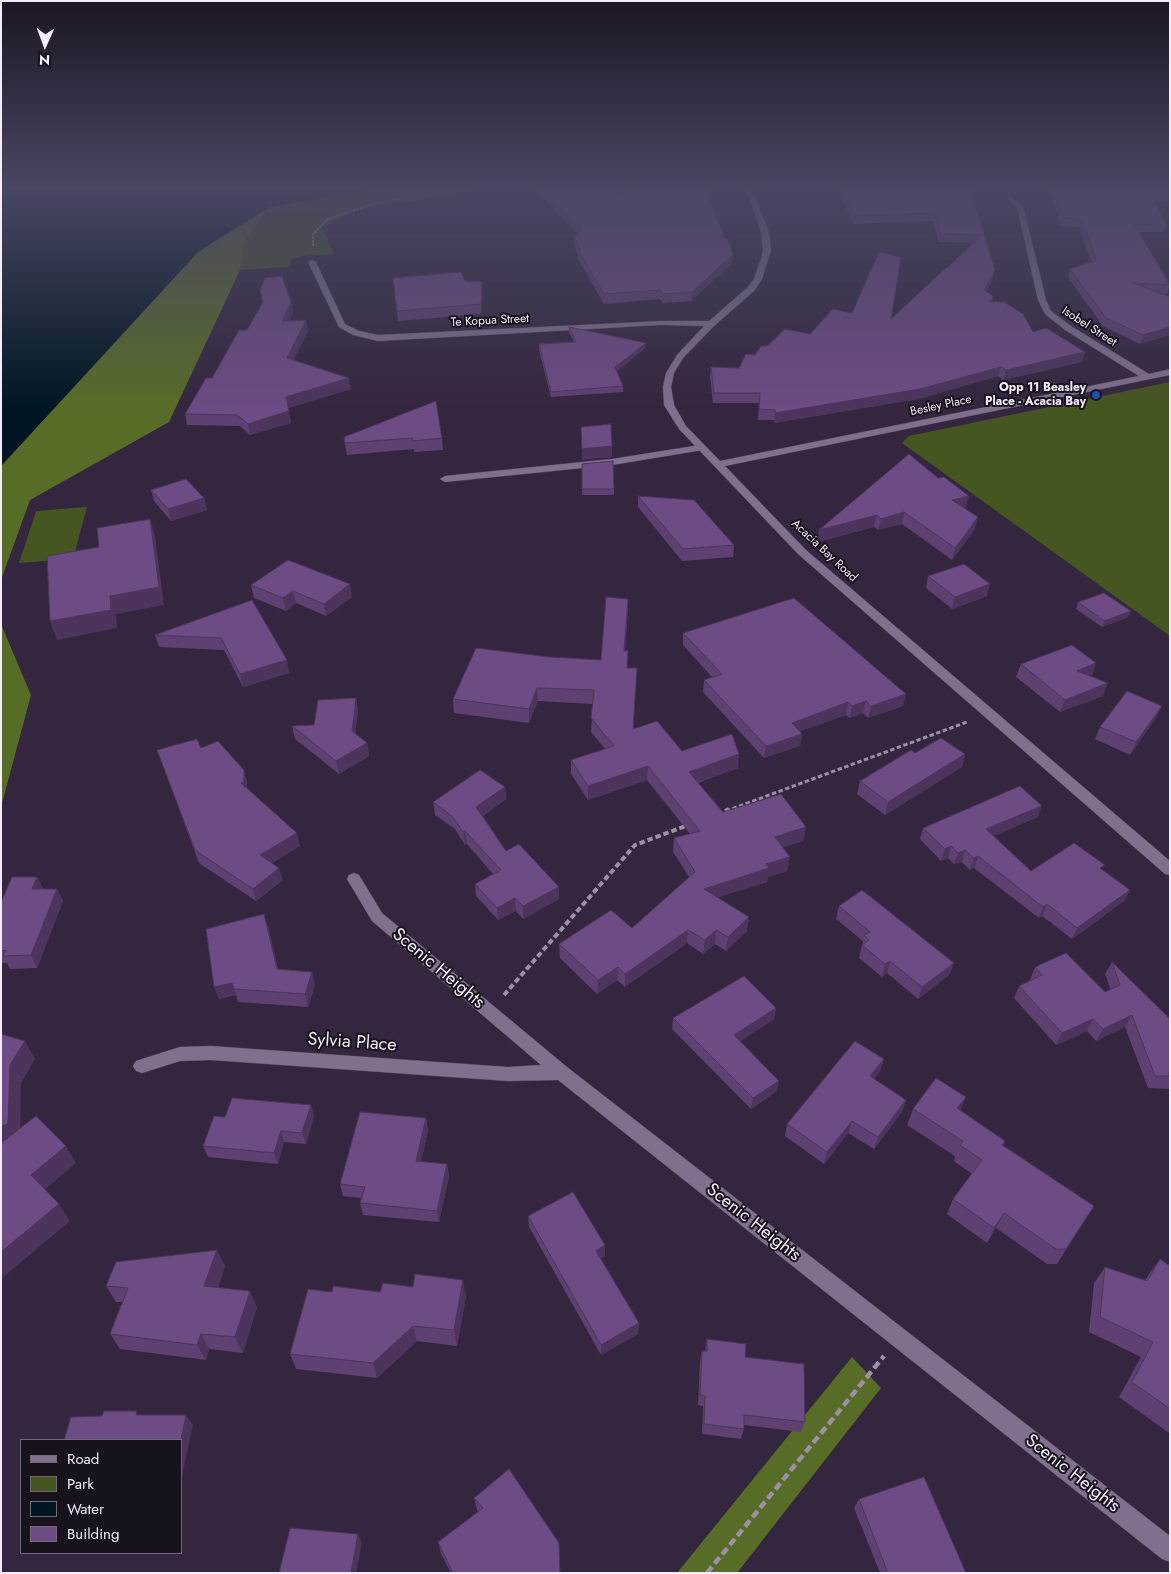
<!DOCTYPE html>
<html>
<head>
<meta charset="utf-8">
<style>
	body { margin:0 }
	#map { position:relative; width:1171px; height:1574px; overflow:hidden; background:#34263e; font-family:Jost,sans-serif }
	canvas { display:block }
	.frame { position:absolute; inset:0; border:2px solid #f4ebfc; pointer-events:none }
	.legend { position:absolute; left:20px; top:1439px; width:162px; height:115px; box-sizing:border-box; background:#18121d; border:1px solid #706976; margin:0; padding:6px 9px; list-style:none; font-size:15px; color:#f4ebfc }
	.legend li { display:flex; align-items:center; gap:10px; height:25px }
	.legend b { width:25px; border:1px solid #706976 }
	.north { position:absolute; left:20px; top:20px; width:50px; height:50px; -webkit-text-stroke:4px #18121d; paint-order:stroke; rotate:182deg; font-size:14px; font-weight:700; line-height:20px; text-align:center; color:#f4ebfc }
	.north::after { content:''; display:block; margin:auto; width:18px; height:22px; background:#f4ebfc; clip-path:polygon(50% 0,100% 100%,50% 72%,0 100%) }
</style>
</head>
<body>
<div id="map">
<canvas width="1171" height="1574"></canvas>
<div class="frame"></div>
<ul class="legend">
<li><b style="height:6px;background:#80708d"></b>Road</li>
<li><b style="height:14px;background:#465620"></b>Park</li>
<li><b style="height:14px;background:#001721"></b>Water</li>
<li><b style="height:14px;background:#6d4b84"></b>Building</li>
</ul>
<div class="north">N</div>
</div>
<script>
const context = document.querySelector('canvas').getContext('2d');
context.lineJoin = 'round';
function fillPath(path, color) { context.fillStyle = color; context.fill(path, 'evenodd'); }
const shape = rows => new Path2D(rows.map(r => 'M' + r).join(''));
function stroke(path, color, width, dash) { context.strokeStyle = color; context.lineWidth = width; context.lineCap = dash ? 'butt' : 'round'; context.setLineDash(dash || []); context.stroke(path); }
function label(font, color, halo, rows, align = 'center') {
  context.font = font + ' Jost,sans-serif'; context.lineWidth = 4; context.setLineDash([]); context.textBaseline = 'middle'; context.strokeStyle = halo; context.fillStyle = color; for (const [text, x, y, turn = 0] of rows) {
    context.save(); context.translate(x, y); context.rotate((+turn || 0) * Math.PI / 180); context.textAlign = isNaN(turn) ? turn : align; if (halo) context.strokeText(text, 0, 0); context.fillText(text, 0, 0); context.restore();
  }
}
fillPath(shape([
	[373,189,487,189,366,208,343,216,323,228,334,254,301,256,291,260,288,267,240,270,245,241,269,207],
	[1170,382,1170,636,902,443,909,436],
	[87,507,73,559,19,563,36,511]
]), '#465620');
fillPath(shape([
	[269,207,245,241,240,270,169,422,30,500,1,580,1,466,198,252],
	[1,624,31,695,1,807],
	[852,1357,881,1388,737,1573,677,1573]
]), '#576c27');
fillPath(shape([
	[1,189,373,189,269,207,198,252,1,466]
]), '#001721');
const service = shape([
	[700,445,705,448,703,450,612,465,445,482,440,479,445,476,612,459,700,445]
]);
const minor = shape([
	[746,189,752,189,769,232,771,250,762,279,754,291,714,326,683,358,674,373,671,387,674,405,686,426,720,461,1139,376,1065,330,1045,314,1038,300,1017,207,1007,198,1010,196,1023,206,1046,300,1051,311,1071,326,1149,374,1170,369,1170,375,725,466,806,550,1170,861,1170,875,1165,874,798,554,679,429,664,405,663,387,666,373,677,355,704,326,661,325,378,341,353,335,339,327,308,262,312,260,316,262,345,324,359,331,378,335,661,321,709,321,748,287,754,279,761,259,763,250,761,232,746,189],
	[354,873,359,875,382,913,567,1067,1170,1536,1170,1562,1162,1559,558,1080,508,1081,211,1060,180,1061,142,1073,136,1071,133,1066,136,1061,142,1059,180,1047,211,1046,508,1067,541,1065,372,921,347,879,349,875,354,873]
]);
stroke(service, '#504359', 1);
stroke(minor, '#504359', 1);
stroke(shape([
	[313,246,313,234,328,219,376,203,464,189]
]), '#9b90a4', 2, [2.5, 1]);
stroke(shape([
	[726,811,967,722]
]), '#9b90a4', 3, [4.5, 2.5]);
stroke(shape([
	[725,811,729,809],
	[504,995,635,845,688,825]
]), '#9b90a4', 4, [5.5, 3]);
stroke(shape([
	[707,1573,884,1356]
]), '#9b90a4', 4.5, [8, 4]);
fillPath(service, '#80708d');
fillPath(minor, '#80708d');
fillPath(shape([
	[534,189,620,189,622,195,710,192,710,199,725,239,733,254,732,263,691,301,663,303,660,299,604,304,578,259,578,255,574,244,574,236,578,233],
	[838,189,970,189,993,279,986,292,993,296,992,302,1033,332,1085,352,1082,362,1003,380,998,376,918,399,774,423,774,420,758,420,759,403,713,403,710,377,711,367,739,368,767,346,810,334,852,313,891,319,948,268,949,266,973,243,938,242,933,221,853,224],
	[1040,189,1170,189,1170,201,1155,201,1166,225,1163,232,1139,232,1170,285,1167,294,1162,294,1140,344,1103,326,1068,277,1070,269,1091,262,1079,227,1061,226,1051,193],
	[465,281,483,292,481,314,398,321,394,288],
	[260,290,291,302,293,312,289,321,308,331,293,360,351,389,288,408,291,423,250,435,240,426,187,425,185,414,212,378,247,330,262,303],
	[569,327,645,348,617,371,623,386,623,392,551,397,539,350,539,344,574,342,569,332],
	[344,437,442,438,443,450,414,452,414,449,347,455],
	[909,454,966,507,964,508,975,529,952,560,902,524,878,530,874,527,817,542,819,530],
	[582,464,614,489,614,495,582,495],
	[151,490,204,498,207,510,171,521,154,501],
	[638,496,734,545,733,557,682,561,638,507],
	[928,576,987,596,952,609,926,588],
	[251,585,352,597,326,616,296,603,286,611,254,598],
	[628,599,625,651,634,729,682,751,738,768,698,783,723,812,804,841,783,847,787,871,768,877,767,882,718,897,747,931,726,951,715,944,703,954,687,943,625,987,617,980,597,994,560,958,559,944,632,928,689,877,673,852,674,838,690,834,647,780,588,800,571,774,571,760,605,749,591,732,593,704,538,701,529,723,454,713,453,699,550,657,601,660],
	[252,600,289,673,243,687,224,650,159,647,155,635],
	[1078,602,1131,611,1128,617,1102,627,1076,609],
	[683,633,906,694,903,706,868,718,863,713,850,718,846,715,800,731,802,734,800,746,764,758,703,692,704,680,712,677,683,645],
	[1021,664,1092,676,1091,676,1103,696,1060,712,1016,677],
	[356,698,358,711,355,734,367,743,369,756,339,774,295,739,292,726,314,725],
	[1156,718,1130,755,1095,739,1100,727],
	[201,748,247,782,247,788,300,846,272,863,283,880,256,901,199,863,157,750],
	[915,753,965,754,962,767,885,815,857,794,860,781],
	[505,787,506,799,483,816,506,851,559,887,559,899,523,919,516,911,498,920,476,896,475,884,493,874,467,844,465,845,455,829,435,815,433,802],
	[1038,817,993,836,1031,871,1102,870,1130,890,1124,901,1072,939,1042,916,1039,918,974,868,970,870,962,862,954,864,948,858,941,861,920,839,923,828],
	[37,877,43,889,57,889,63,901,37,968,10,969,7,963,1,963,1,902],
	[839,906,954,963,949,975,918,999,887,973,882,977,859,958,863,941,836,919],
	[268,926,278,969,315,985,308,1007,238,1002,236,995,219,999],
	[1112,962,1170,1019,1170,1089,1148,1088,1125,1027,1096,1041,1087,1031,1056,1045,1014,998,1019,986,1030,981,1030,980,1035,967,1105,992,1111,990,1105,974],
	[776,1008,774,1019,740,1041,779,1081,777,1091,751,1109,672,1029,673,1018],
	[884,1059,880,1071,874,1079,906,1100,902,1112,874,1149,848,1133,824,1164,785,1136,787,1124],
	[966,1097,960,1110,1005,1141,1003,1145,1094,1206,1057,1264,1047,1264,996,1228,987,1243,947,1214,953,1199,972,1174,954,1161,955,1156,907,1125,913,1109],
	[311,1105,314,1116,306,1144,284,1142,278,1164,208,1157,203,1146,225,1117],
	[426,1118,428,1131,421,1161,447,1164,449,1176,439,1222,363,1215,360,1203,362,1198,343,1196,340,1184],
	[528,1216,605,1256,601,1259,639,1323,638,1334,601,1355,529,1227],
	[1160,1259,1170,1266,1169,1433,1119,1397,1141,1357,1089,1332,1094,1283,1105,1267,1145,1280],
	[225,1266,218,1288,257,1307,243,1353,209,1349,206,1360,120,1349,110,1334,122,1302,116,1302,106,1286],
	[332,1292,380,1292,466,1296,457,1346,417,1341,377,1378,296,1369,290,1354],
	[707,1339,745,1357,805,1422,801,1432,744,1425,744,1429,741,1439,702,1434,703,1406,698,1405,700,1361,702,1351,705,1351],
	[474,1498,560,1573,451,1573,441,1554,438,1542,478,1512,477,1510],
	[859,1499,966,1573,880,1573,854,1508]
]), '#5e4072');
fillPath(shape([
	[733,254,732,263,691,301,692,292],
	[995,270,993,279,982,300,984,290],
	[482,282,483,292,481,314,481,304],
	[291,302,293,312,284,332,282,321],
	[306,320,308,331,289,369,287,358],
	[1170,327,1170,335,1140,344,1143,335],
	[646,343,645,348,615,373,615,367],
	[1085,352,1082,362,1003,380,1006,370],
	[1001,367,998,376,918,399,774,423,775,413],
	[349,378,351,389,288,408,286,397],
	[289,411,291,423,250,435,248,424],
	[612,446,612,457,582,460,582,449],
	[969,496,966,507,950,512,952,500],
	[204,498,207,510,171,521,168,509],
	[904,512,902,524,878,530,881,519],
	[877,515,874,527,817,542,819,530],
	[978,517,975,529,952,560,955,548],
	[150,519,155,536,164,605,116,614,117,628,57,640,50,621,110,596],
	[350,584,352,597,326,616,324,604],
	[990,584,987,596,952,609,955,597],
	[293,591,296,603,286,611,283,598],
	[628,599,628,612,624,664,624,651],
	[1131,611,1128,617,1102,627,1104,621],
	[287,660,289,673,243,687,240,674],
	[1096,663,1092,676,1072,683,1077,671],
	[1108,683,1103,696,1060,712,1065,700],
	[537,688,538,701,529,723,529,709],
	[906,694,903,706,868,718,871,706],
	[356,698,358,711,354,744,352,731],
	[866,701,863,713,850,718,852,706],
	[848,702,846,715,790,735,792,723],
	[1162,706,1156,718,1130,755,1136,742],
	[802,734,800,746,764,758,766,746],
	[367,743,369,756,339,774,336,761],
	[739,754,738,768,688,786,689,772],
	[965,754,962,767,885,815,888,802],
	[648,766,647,780,588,800,588,786],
	[244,770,247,782,247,795,241,783],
	[505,787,506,799,478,819,476,807],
	[1042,806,1038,817,982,841,986,829],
	[806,827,804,841,773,850,775,837],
	[465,831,467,844,465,845,463,832],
	[297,833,300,846,264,868,260,855],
	[951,846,948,858,941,861,945,849],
	[965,850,962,862,954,864,958,853],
	[978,856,974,868,970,870,974,858],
	[790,857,787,871,768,877,767,882,702,902,704,889,766,864],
	[279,868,283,880,256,901,253,889],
	[37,877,43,889,32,889],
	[559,887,559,899,523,919,523,906],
	[57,889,63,901,37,968,31,955],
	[1130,890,1124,901,1072,939,1077,928],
	[515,898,516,911,498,920,497,908],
	[1047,904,1042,916,1039,918,1043,907],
	[264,914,268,926,281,982,277,969],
	[749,917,747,931,726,951,728,937],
	[688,930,687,943,625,987,625,974],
	[716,930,715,944,703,954,705,940],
	[890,961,887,973,882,977,885,964],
	[954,963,949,975,918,999,922,987],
	[618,967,617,980,597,994,598,980],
	[312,972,315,985,308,1007,305,994],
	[232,983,236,995,219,999,214,987],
	[776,1008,774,1019,733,1046,734,1035],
	[1132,1015,1125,1027,1096,1041,1103,1029],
	[1093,1019,1087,1031,1056,1045,1062,1033],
	[25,1041,35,1059,21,1083,20,1142,1,1146,1,1126,10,1065],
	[884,1059,880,1071,866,1089,870,1076],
	[779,1081,777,1091,751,1109,753,1098],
	[966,1097,959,1113,957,1108],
	[906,1100,902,1112,874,1149,878,1137],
	[311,1105,314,1116,306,1144,302,1133],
	[426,1118,428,1131,418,1173,416,1161],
	[852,1121,848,1133,824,1164,827,1152],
	[281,1131,284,1142,278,1164,274,1153],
	[66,1146,76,1163,42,1192,31,1175],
	[447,1164,449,1176,439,1222,437,1211],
	[59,1204,70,1221,1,1279,1,1252],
	[1004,1213,996,1228,987,1243,994,1228],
	[605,1245,605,1256,596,1262,596,1251],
	[217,1250,225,1266,213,1302,204,1286],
	[463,1280,466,1296,457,1346,454,1330],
	[250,1291,257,1307,243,1353,235,1337],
	[639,1323,638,1334,601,1355,601,1345],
	[413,1326,417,1341,377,1378,373,1363],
	[201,1334,209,1349,206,1360,197,1345],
	[186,1415,193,1425,181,1481,181,1440],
	[358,1534,362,1543,356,1573,351,1573]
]), '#4c345c');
const building = shape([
	[541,189,620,189,622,195,629,189,709,189,710,192,707,192,725,239,728,239,733,254,692,292,663,294,661,290,604,294,578,250,580,250,574,236,583,230,541,189],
	[843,189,970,189,995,270,984,290,993,296,990,302,1004,302,1023,314,1033,332,1046,328,1085,352,1006,370,1001,367,920,389,775,413,775,410,759,409,760,393,714,393,711,367,739,368,746,354,755,355,761,346,767,346,785,329,810,334,833,309,852,313,879,252,901,257,891,319,947,267,949,268,949,266,982,235,940,233,935,213,855,216,843,189],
	[1054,189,1170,189,1170,193,1151,194,1166,225,1134,224,1170,285,1134,283,1170,297,1170,327,1143,335,1106,318,1070,269,1096,261,1082,219,1063,218,1054,189],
	[461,272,465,281,482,282,481,304,397,311,393,278,461,272],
	[282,276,291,302,282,321,306,320,287,358,349,378,286,397,289,411,248,424,237,415,185,414,206,378,212,378,239,330,247,330,263,302,260,290,265,278,282,276],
	[569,327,646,343,615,367,623,386,551,392,539,344,576,342,569,327],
	[436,401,442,438,413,441,412,438,345,443,344,437,436,401],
	[611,424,612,446,582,449,581,427,611,424],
	[909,454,938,478,944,477,969,496,952,500,978,517,955,548,904,512,881,519,877,515,819,530,909,454],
	[613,461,614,489,582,489,582,464,613,461],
	[186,479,204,498,168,509,151,490,186,479],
	[638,496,694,500,734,545,683,549,638,496],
	[150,519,159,587,110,596,111,610,50,621,47,556,99,547,97,528,150,519],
	[288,560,350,584,324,604,293,591,283,598,251,585,288,560],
	[964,564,990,584,955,597,928,576,964,564],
	[1104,593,1131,611,1104,621,1078,602,1104,593],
	[606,597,628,599,624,651,628,650,627,668,637,668,633,729,657,721,682,751,732,734,739,754,689,772,723,812,781,794,806,827,775,837,790,857,766,864,769,868,704,889,749,917,728,937,716,930,705,940,688,930,625,974,618,967,598,980,559,944,611,910,632,928,695,872,674,838,700,831,648,766,588,786,571,760,614,746,591,718,594,690,537,688,529,709,453,699,476,648,550,657,601,660,606,597],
	[794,598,906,694,871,706,866,701,852,706,848,702,792,723,802,734,766,746,704,680,722,674,683,633,794,598],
	[252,600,287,660,240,674,221,638,155,635,252,600],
	[1072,645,1096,663,1077,671,1108,683,1065,700,1021,664,1072,645],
	[1127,691,1162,706,1136,742,1100,727,1127,691],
	[356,698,352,731,367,743,336,761,292,726,314,725,318,700,356,698],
	[941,738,965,754,888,802,860,781,911,750,915,753,941,738],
	[197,739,201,748,218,741,244,770,244,782,241,783,297,833,260,855,279,868,253,889,195,850,157,750,197,739],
	[480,770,505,787,476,807,506,851,519,844,559,887,523,906,515,898,497,908,475,884,501,870,465,831,463,832,453,817,433,802,480,770],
	[1020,786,1042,806,986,829,1031,871,1074,843,1105,865,1100,868,1130,890,1077,928,1047,904,1043,907,978,856,974,858,965,850,958,853,951,846,945,849,923,828,1020,786],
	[12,877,37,877,32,889,57,889,31,955,3,956,6,950,1,951,1,902,12,877],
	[862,890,954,963,922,987,890,961,885,964,862,945,869,940,864,935,870,932,839,906,862,890],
	[264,914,277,969,312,972,305,994,234,989,232,983,214,987,206,929,264,914],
	[1066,953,1105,992,1120,985,1112,962,1170,1019,1170,1076,1155,1076,1132,1015,1103,1029,1093,1019,1062,1033,1019,986,1042,975,1035,967,1066,953],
	[744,976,776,1008,734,1035,779,1081,753,1098,673,1018,744,976],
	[1,1034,25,1041,10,1065,8,1124,1,1126,1,1034],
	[855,1041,884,1059,870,1076,906,1100,878,1137,852,1121,827,1152,787,1124,855,1041],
	[936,1078,966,1097,957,1108,1005,1141,1002,1145,1094,1206,1066,1249,1056,1249,1004,1213,994,1228,953,1199,982,1160,960,1145,963,1141,913,1109,936,1078],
	[232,1098,311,1105,302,1133,281,1131,274,1153,203,1146,214,1116,225,1117,232,1098],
	[360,1112,426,1118,416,1161,447,1164,437,1211,360,1203,365,1187,340,1184,360,1112],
	[36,1116,66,1146,31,1175,59,1204,1,1252,1,1143,36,1116],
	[573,1192,605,1245,596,1251,639,1323,601,1345,528,1216,573,1192],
	[217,1250,204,1286,250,1291,235,1337,201,1334,197,1345,110,1334,128,1288,106,1286,116,1262,217,1250],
	[1160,1259,1170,1266,1170,1409,1132,1382,1153,1342,1100,1317,1105,1267,1147,1281,1160,1259],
	[415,1274,463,1280,454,1330,413,1326,373,1363,290,1354,308,1289,332,1292,333,1286,380,1292,383,1283,413,1287,415,1274],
	[707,1339,746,1344,745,1357,804,1364,805,1422,744,1415,744,1429,704,1424,705,1396,700,1395,702,1351,707,1351,707,1339],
	[104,1411,137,1411,136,1415,186,1415,181,1440,64,1440,71,1417,102,1416,104,1411],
	[509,1469,559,1543,560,1573,453,1573,438,1542,483,1508,474,1498,509,1469],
	[924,1477,966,1573,888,1573,859,1499,924,1477],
	[290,1528,358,1534,351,1573,279,1573,290,1528]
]);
fillPath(building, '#6d4b84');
stroke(building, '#4c345c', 1);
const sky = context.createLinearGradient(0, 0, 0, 409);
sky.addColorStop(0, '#1d1522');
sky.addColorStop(0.46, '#4a4763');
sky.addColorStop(1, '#4a476300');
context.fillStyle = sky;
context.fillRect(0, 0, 1171, 409);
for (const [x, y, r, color] of [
	[1096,395,5,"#1a4fb4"]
]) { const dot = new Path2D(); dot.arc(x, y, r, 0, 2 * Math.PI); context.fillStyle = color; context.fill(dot); stroke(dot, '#18121d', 2); }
label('12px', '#f4ebfc', '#18121d', [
	["Te Kopua Street",490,321,-3],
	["Isobel Street",1089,327,33],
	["Besley Place",941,406,-12],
	["Acacia Bay Road",824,551,43]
]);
label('bold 12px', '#f4ebfc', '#18121d', [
	["Opp 11 Beasley",1086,388],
	["Place - Acacia Bay",1086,402]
], 'right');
label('18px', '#f4ebfc', '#18121d', [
	["Scenic Heights",438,969,40],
	["Sylvia Place",352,1043,4],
	["Scenic Heights",753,1223,38],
	["Scenic Heights",1072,1474,38]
]);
</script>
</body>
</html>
